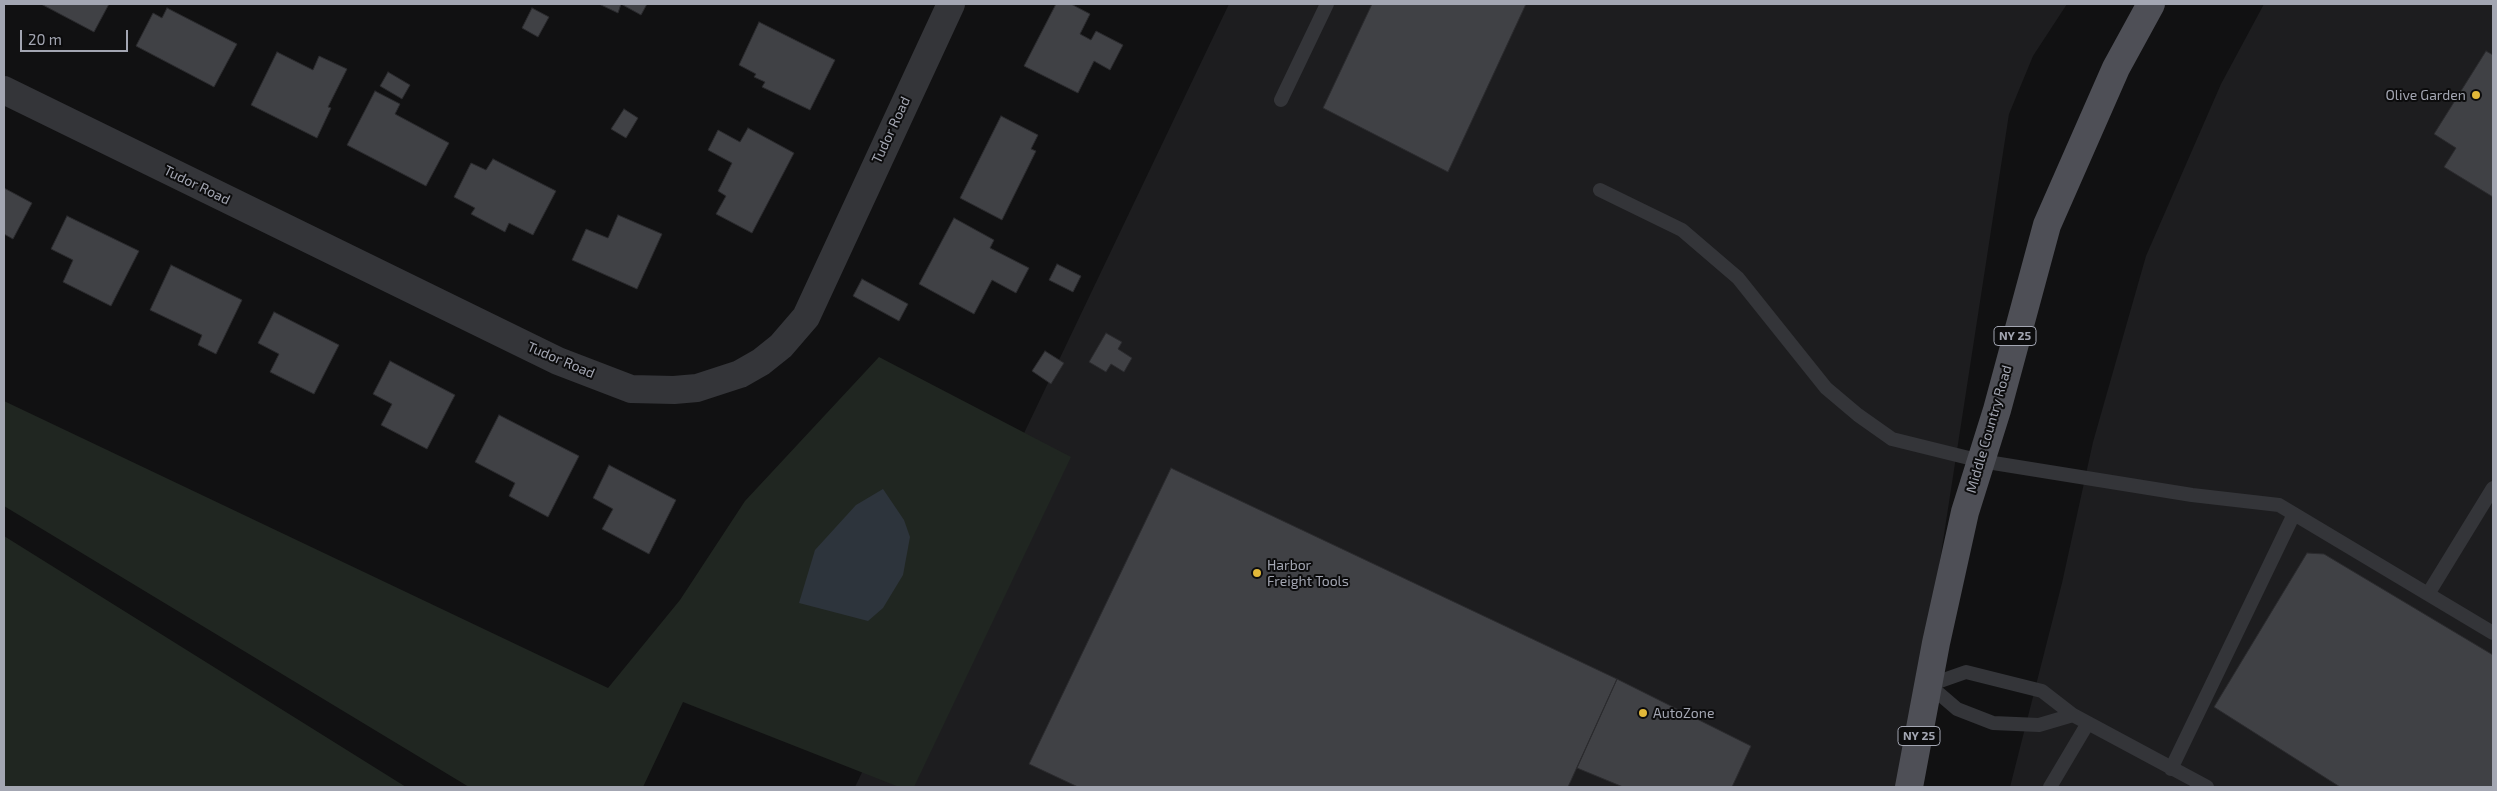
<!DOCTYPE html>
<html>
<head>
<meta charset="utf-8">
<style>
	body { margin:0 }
	#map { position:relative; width:2497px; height:791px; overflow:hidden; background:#111112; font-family:"Exo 2",sans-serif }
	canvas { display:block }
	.frame { position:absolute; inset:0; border:5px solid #a3a6b2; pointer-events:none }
	.scale { position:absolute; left:20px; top:30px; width:108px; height:22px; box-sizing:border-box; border:2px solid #a3a6b2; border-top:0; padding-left:6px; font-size:15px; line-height:18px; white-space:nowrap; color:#a3a6b2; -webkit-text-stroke:4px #0c0c0d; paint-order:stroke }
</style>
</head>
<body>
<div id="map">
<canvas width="2497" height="791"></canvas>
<div class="frame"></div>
<div class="scale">20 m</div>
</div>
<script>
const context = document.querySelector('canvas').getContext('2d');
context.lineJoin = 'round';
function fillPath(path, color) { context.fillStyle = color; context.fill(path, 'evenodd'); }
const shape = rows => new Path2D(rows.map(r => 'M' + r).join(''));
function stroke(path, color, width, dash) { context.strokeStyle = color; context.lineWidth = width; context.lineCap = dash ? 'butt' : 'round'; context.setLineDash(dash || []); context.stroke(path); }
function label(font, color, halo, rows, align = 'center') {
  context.font = font + ' "Exo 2",sans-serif'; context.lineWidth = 4; context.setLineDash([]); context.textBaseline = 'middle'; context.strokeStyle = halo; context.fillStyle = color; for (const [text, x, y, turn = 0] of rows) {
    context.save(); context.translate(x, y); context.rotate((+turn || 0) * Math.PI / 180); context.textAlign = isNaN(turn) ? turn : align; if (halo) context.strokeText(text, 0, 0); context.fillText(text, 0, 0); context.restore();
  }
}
fillPath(shape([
	[1229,4,2067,4,2033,56,2009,114,1905,787,855,787],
	[2264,4,2493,4,2493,787,2010,787,2062,583,2093,442,2146,256,2221,84]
]), '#1d1d1f');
fillPath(shape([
	[879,357,1071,457,914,787,899,787,683,702,643,787,469,787,4,506,4,401,608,688,680,600,745,501],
	[4,536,406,787,4,787]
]), '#202621');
fillPath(shape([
	[883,489,904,520,910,537,903,575,883,608,868,621,799,603,815,550,856,505]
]), '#2d343c');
const building = shape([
	[41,4,109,4,94,32,41,4],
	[599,4,647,4,641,15,621,4,618,13,599,4],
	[1056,4,1071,4,1090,14,1080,34,1091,40,1096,31,1123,45,1110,70,1094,61,1078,93,1024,66,1056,4],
	[1372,4,1526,4,1448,172,1323,108,1372,4],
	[167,8,237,44,214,87,136,46,153,13,162,18,167,8],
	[532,8,549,17,538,37,522,28,532,8],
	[759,22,835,60,810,110,762,87,765,82,754,77,756,74,739,65,759,22],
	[2486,51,2493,55,2493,197,2444,167,2456,148,2434,134,2486,51],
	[277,52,313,70,319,56,347,69,328,107,331,108,317,138,251,105,277,52],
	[388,72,410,85,402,99,380,86,388,72],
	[375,91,400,104,395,114,449,143,426,186,347,145,375,91],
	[624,109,638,118,626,138,611,129,624,109],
	[1001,116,1038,135,1031,149,1036,151,1002,220,960,198,1001,116],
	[748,128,794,153,752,233,716,214,726,196,718,191,732,163,708,150,718,130,740,142,748,128],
	[493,159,556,191,533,235,509,223,505,232,471,214,475,208,454,197,471,163,486,170,493,159],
	[4,188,32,203,13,239,4,234,4,188],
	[618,215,662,234,637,289,572,260,586,229,608,238,618,215],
	[67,216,139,251,111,306,63,282,73,260,51,249,67,216],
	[954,218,994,240,990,248,1029,268,1016,293,992,280,974,314,919,284,954,218],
	[1057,264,1081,276,1073,292,1049,280,1057,264],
	[171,265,242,300,216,354,198,345,202,335,150,310,171,265],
	[862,279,908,304,899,321,853,296,862,279],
	[274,312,339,345,314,394,270,372,279,354,258,343,274,312],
	[1106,333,1122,342,1118,349,1132,358,1124,372,1111,364,1106,372,1089,362,1106,333],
	[1045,351,1064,363,1051,384,1032,371,1045,351],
	[390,361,455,395,427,449,381,425,392,404,373,394,390,361],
	[499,415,579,456,548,517,509,496,515,483,475,462,499,415],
	[609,465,676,500,649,554,602,529,613,509,593,498,609,465],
	[1171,468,1617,679,1568,787,1078,787,1029,764,1171,468],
	[2307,553,2324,554,2493,655,2493,787,2340,787,2214,707,2307,553],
	[1617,679,1751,746,1732,787,1623,787,1577,768,1617,679]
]);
fillPath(building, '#404145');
stroke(building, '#2b2b2e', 1);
stroke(shape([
	[1281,100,1327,4],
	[1600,190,1682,230,1738,278,1826,388,1858,415,1892,439,1981,461,2192,495,2279,505,2493,633],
	[2428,594,2493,488],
	[1929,685,1966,672,2042,691,2073,715,2207,787],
	[1929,685,1957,709,1993,723,2039,725,2073,715],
	[2171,769,2294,514],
	[2050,787,2088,723]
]), '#343539', 14);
stroke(shape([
	[4,90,558,361,631,389,674,390,697,388,740,374,761,362,781,346,806,317,951,4]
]), '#343539', 28);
stroke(shape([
	[1909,787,1936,643,1965,512,1997,410,2047,225,2116,68,2151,4]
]), '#4e4f56', 28);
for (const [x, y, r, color] of [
	[2476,95,5,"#e2b839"],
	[1257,573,5,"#e2b839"],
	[1643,713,5,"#e2b839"]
]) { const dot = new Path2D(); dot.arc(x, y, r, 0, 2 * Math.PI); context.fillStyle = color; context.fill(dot); stroke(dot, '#0c0c0d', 2); }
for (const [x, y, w] of [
	[2015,336,42],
	[1919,736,42]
]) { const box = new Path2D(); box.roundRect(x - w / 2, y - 9.5, w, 19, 4); context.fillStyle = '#0c0c0d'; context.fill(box); stroke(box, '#a3a6b2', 1); }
label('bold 12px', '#a3a6b2', null, [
	["NY 25",2015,336],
	["NY 25",1919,736]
]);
label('14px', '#a3a6b2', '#0c0c0d', [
	["Olive Garden",2466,95,"right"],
	["Harbor",1267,565],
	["Freight Tools",1267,581],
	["AutoZone",1653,713]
], 'left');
label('14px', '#a3a6b2', '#0c0c0d', [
	["Tudor Road",891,130,-65],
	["Tudor Road",197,185,26],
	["Tudor Road",561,360,23],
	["Middle Country Road",1989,429,-74]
]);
</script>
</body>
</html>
